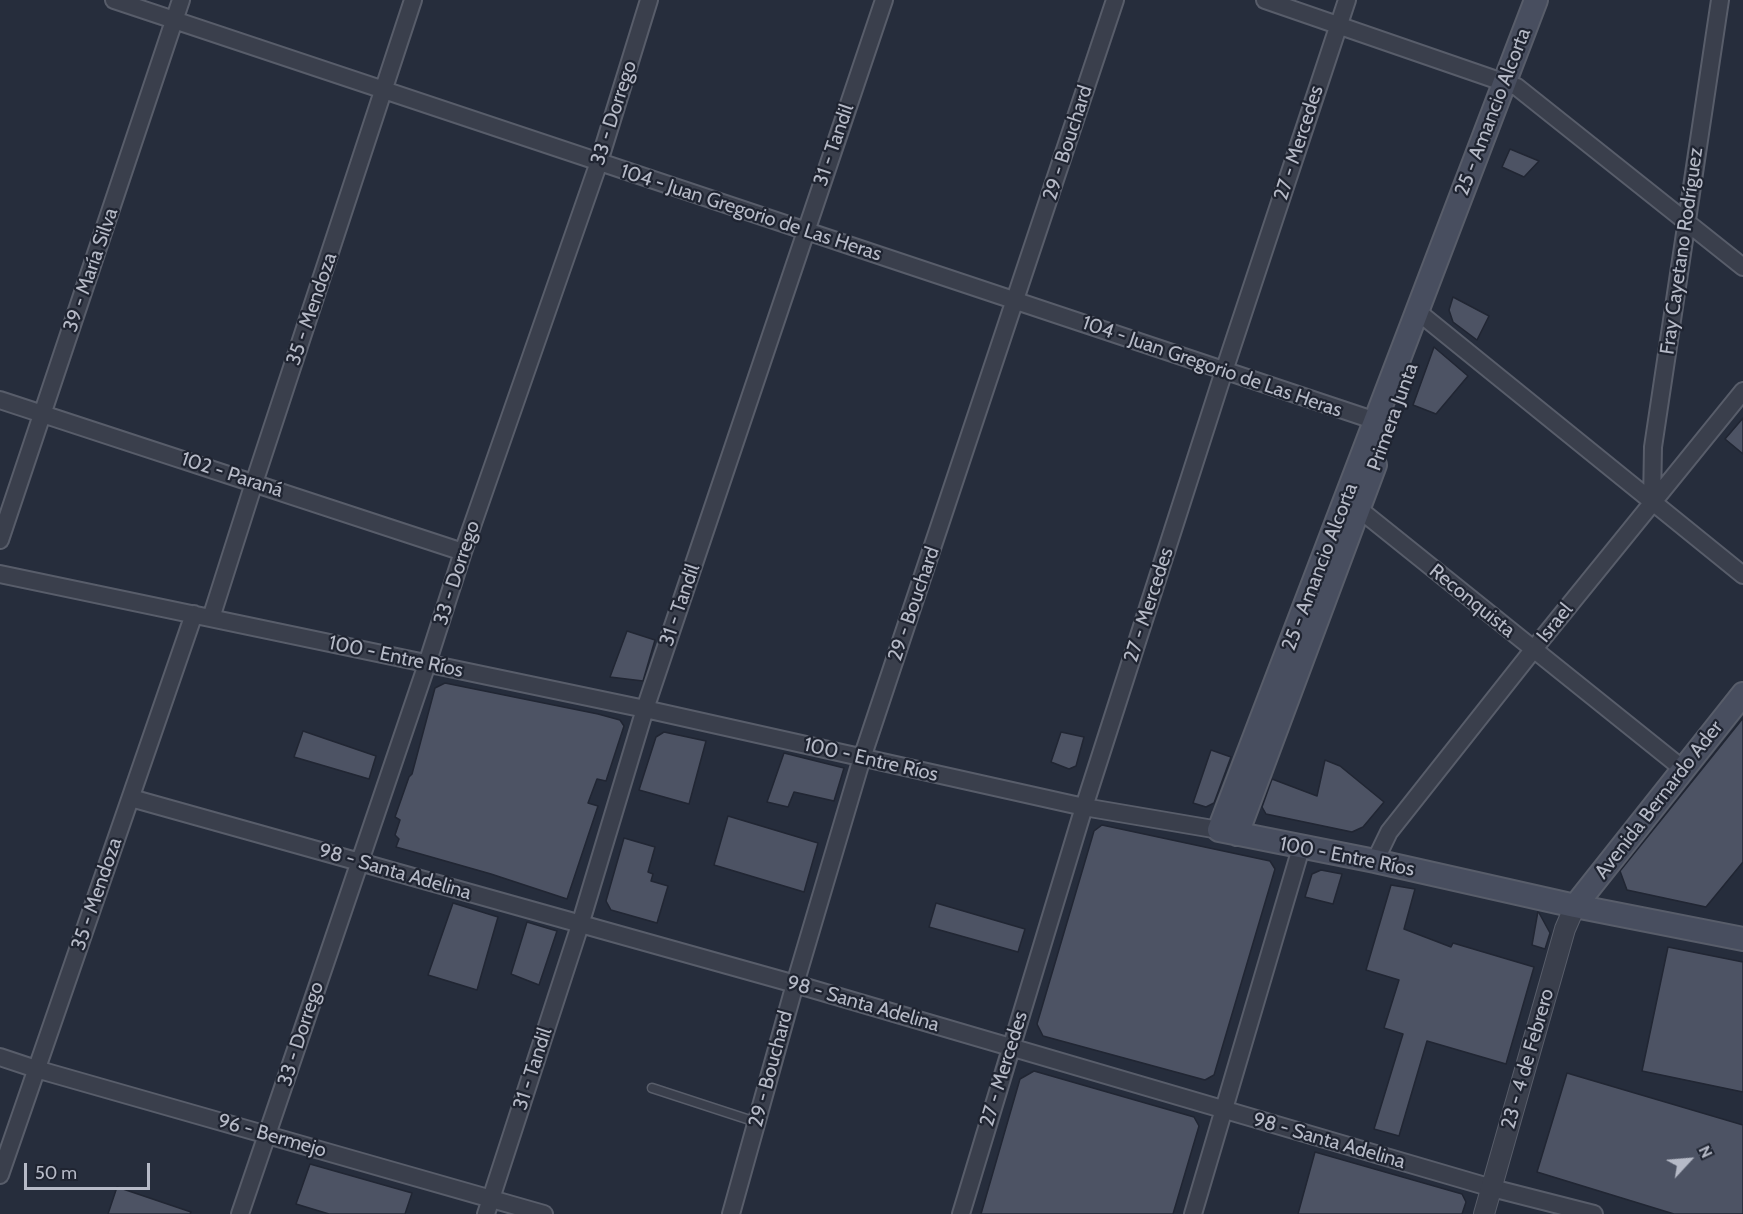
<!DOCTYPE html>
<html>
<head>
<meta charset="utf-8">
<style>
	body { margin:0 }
	#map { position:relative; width:1743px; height:1214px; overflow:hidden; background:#262d3c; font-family:Cabin,sans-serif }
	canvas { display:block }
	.north { position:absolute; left:1659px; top:1130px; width:60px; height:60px; -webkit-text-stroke:4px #1f2431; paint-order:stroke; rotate:64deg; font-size:16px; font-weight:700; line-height:24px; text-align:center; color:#b6bac7 }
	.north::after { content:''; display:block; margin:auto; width:21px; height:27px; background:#b6bac7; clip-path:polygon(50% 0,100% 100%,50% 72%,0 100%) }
	.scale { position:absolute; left:24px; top:1163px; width:126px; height:27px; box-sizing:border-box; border:3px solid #b6bac7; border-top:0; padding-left:8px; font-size:18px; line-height:21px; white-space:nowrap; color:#b6bac7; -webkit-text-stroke:4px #1f2431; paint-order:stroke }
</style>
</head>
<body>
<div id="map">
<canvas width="1743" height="1214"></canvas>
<div class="north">N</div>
<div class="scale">50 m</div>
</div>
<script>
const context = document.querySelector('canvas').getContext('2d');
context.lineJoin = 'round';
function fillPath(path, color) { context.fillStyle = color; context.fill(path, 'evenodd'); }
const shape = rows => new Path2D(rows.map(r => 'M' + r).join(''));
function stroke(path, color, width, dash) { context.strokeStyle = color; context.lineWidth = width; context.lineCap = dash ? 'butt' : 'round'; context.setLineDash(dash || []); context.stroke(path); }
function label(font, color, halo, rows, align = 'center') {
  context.font = font + ' Cabin,sans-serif'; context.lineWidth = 4.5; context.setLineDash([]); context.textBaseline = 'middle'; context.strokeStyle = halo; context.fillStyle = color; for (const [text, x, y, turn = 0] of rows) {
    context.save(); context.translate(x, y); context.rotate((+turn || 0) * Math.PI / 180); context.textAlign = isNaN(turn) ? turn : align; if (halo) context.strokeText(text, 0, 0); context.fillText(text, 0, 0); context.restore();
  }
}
const building = shape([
	[1510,149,1539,161,1524,177,1502,167,1510,149],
	[1453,297,1489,316,1477,340,1453,322,1449,310,1453,297],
	[1434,347,1468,376,1436,414,1413,405,1434,347],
	[1743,418,1743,454,1725,439,1743,418],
	[627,631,655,640,643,681,610,677,627,631],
	[445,683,598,714,620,720,624,726,606,781,597,779,588,803,598,806,567,899,491,874,396,847,399,839,395,835,400,820,395,817,409,777,412,774,435,688,445,683],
	[1743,718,1743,862,1706,907,1627,890,1620,871,1743,718],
	[303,731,376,756,369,779,294,757,303,731],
	[664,732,706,741,689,804,639,790,656,737,664,732],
	[1061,732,1084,737,1076,766,1069,769,1051,762,1061,732],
	[1211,750,1231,757,1214,803,1206,807,1193,803,1211,750],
	[784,753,844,768,834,801,794,792,788,807,767,802,784,753],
	[1325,760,1340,766,1384,802,1363,827,1352,832,1266,814,1262,807,1272,779,1317,796,1325,760],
	[728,816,818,843,804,892,714,865,728,816],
	[1102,825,1270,861,1275,869,1214,1075,1205,1080,1043,1036,1037,1024,1094,831,1102,825],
	[624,838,655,847,648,872,653,874,651,881,668,886,657,923,611,910,606,901,624,838],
	[1321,870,1342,874,1333,904,1305,897,1312,874,1321,870],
	[1391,885,1415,889,1404,929,1451,947,1453,943,1534,967,1506,1064,1427,1041,1399,1136,1374,1129,1403,1034,1384,1028,1399,980,1366,970,1391,885],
	[453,903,498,917,477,990,428,975,453,903],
	[936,903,1025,929,1018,952,929,927,936,903],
	[1538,911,1550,933,1545,949,1532,945,1538,911],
	[527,922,557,931,539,985,511,974,527,922],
	[1668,947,1743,962,1743,1092,1642,1071,1668,947],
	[1034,1071,1194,1117,1199,1126,1173,1214,981,1214,1020,1079,1034,1071],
	[1567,1073,1743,1125,1743,1214,1674,1214,1537,1172,1567,1073],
	[1315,1152,1462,1194,1466,1202,1462,1214,1298,1214,1315,1152],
	[310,1164,412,1193,405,1214,329,1214,296,1204,310,1164],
	[117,1187,191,1212,190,1214,108,1214,117,1187]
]);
fillPath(building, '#4d5364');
stroke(building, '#212633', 1.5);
const service = shape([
	[652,1088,756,1122]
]);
const minor = shape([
	[114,0,1388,425],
	[1265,0,1517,87,1743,267],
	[1417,311,1743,575],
	[0,400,463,552],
	[1652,503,1653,447,1720,0],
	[1350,505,1359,509,1683,769],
	[0,540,181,0],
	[0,574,645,709,1084,807,1219,830],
	[211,618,254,483,413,0],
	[131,798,795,984,1492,1188,1594,1214],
	[1375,861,1389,832,1533,650,1743,391],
	[0,1057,36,1069,544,1214],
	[0,1175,194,614],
	[240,1214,427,664,463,552,599,162,649,0],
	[486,1214,580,925,645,709,884,0],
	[731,1214,795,984,862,758,1115,0],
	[961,1214,1084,807,1224,371,1347,0],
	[1193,1214,1301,848]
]);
const tertiary = shape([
	[1484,1214,1565,929,1575,906]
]);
const secondary = shape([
	[1536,0,1219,830,1375,861,1575,906,1743,939],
	[1237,834,1375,465],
	[1575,906,1743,694]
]);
stroke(service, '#585d6a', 11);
stroke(minor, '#585d6a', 20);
stroke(tertiary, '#585d6a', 22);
stroke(secondary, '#585d6a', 26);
stroke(service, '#3a3f4c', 8);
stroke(minor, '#3a3f4c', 16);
stroke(tertiary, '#3a3f4c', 20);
stroke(secondary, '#484e5f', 22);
label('20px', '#b6bac7', '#1f2431', [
	["25 - Amancio Alcorta",1493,112,-69],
	["33 - Dorrego",614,113,-72],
	["29 - Bouchard",1068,143,-72],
	["27 - Mercedes",1299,143,-72],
	["31 - Tandil",834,145,-71],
	["104 - Juan Gregorio de Las Heras",751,213,18],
	["Fray Cayetano Rodríguez",1682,251,-82],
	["39 - María Silva",91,270,-71],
	["35 - Mendoza",312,309,-71],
	["104 - Juan Gregorio de Las Heras",1212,367,19],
	["Primera Junta",1393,417,-70],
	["102 - Paraná",232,475,18],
	["25 - Amancio Alcorta",1320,567,-69],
	["33 - Dorrego",457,573,-72],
	["Reconquista",1472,601,39],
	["29 - Bouchard",914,604,-71],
	["31 - Tandil",680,605,-71],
	["27 - Mercedes",1149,605,-72],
	["Israel",1555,623,-51],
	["100 - Entre Ríos",396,657,12],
	["100 - Entre Ríos",871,760,13],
	["Avenida Bernardo Ader",1659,800,-52],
	["100 - Entre Ríos",1347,857,11],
	["98 - Santa Adelina",395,872,16],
	["35 - Mendoza",97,894,-71],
	["98 - Santa Adelina",863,1004,16],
	["33 - Dorrego",301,1034,-72],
	["23 - 4 de Febrero",1528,1059,-74],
	["31 - Tandil",533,1069,-72],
	["29 - Bouchard",771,1069,-75],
	["27 - Mercedes",1004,1069,-73],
	["96 - Bermejo",272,1136,16],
	["98 - Santa Adelina",1329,1141,16]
]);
</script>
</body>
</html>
